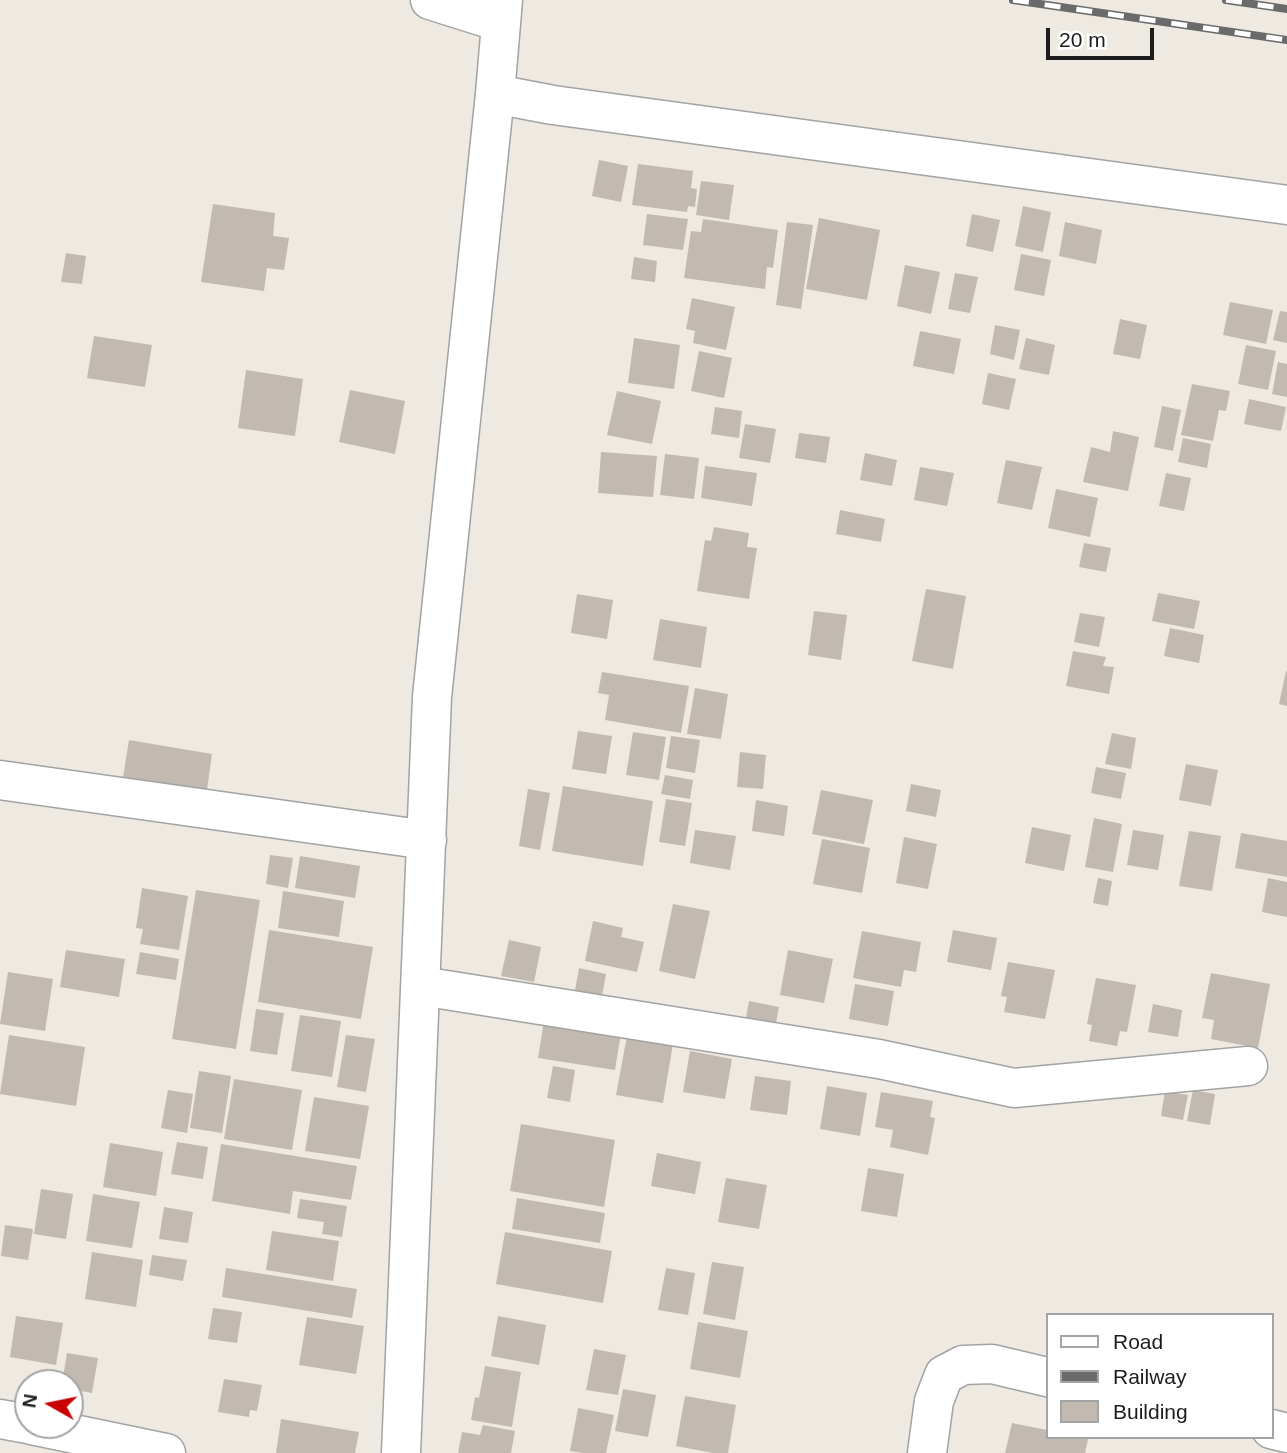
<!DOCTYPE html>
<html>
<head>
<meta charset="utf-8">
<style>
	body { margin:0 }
	#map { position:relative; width:1287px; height:1453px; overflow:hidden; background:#eeeae1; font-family:Arial,sans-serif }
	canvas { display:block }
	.legend { position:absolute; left:1046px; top:1313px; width:228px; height:126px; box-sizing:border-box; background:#fff; border:2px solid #a4a4a4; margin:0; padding:9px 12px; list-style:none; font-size:21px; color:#1c1c1c }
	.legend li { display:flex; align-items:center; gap:14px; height:35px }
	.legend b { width:35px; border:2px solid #a4a4a4 }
	.north { position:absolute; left:14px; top:1369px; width:70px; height:70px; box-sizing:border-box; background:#fff; border:2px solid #a4a4a4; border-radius:50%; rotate:279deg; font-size:19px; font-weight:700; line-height:28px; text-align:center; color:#1c1c1c }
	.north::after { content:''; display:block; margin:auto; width:24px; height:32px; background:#c80002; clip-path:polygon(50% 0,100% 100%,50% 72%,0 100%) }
	.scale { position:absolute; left:1046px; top:28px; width:108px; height:32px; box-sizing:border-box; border:4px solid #1c1c1c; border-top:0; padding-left:9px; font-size:21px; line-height:24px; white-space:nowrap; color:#1c1c1c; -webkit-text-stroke:5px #fff; paint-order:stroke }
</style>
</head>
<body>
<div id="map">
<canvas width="1287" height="1453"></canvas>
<ul class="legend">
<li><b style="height:9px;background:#fff"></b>Road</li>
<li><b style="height:9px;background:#6a6a6a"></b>Railway</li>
<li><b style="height:19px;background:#c2b9b1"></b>Building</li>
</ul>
<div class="north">N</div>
<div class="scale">20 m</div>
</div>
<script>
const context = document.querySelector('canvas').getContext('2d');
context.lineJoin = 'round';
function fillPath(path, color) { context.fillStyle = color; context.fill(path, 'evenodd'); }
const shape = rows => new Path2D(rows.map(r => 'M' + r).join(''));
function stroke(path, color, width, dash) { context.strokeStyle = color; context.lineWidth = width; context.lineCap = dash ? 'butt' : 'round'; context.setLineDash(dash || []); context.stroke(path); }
fillPath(shape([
	[599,160,628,166,621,202,592,196],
	[638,164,693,171,691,188,697,189,695,207,688,206,687,212,632,205],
	[701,181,734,185,729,220,696,215],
	[213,204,275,213,273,236,289,238,284,270,267,268,264,291,201,282],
	[1023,206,1051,212,1043,252,1015,246],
	[647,214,688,219,683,250,643,245],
	[972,214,1000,220,993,252,966,246],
	[819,218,880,230,867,300,806,289],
	[703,219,778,230,773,268,767,267,765,289,684,278,691,231,701,232],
	[787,222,813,225,801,309,776,305],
	[1065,222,1102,230,1096,264,1059,256],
	[66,253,86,256,82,284,61,282],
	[1021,254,1051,260,1044,296,1014,290],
	[634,257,657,261,655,282,631,279],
	[905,265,940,272,931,314,897,306],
	[955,273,978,277,970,313,948,309],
	[692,298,735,307,726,350,693,343,695,331,686,329],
	[1230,302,1273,310,1266,344,1223,335],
	[1280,311,1287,312,1287,343,1273,340],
	[1120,319,1147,325,1140,359,1113,354],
	[995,325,1020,330,1014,360,990,354],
	[920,331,961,339,954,374,913,366],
	[94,336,152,345,145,387,87,378],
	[634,338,680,345,674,389,628,383],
	[1026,338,1055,345,1049,375,1019,369],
	[1246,345,1276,351,1268,390,1238,384],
	[699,351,732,358,724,398,691,391],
	[1278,362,1287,364,1287,397,1272,394],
	[246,370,303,379,295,436,238,428],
	[988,373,1016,379,1009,410,982,404],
	[1192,384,1230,391,1226,411,1219,410,1213,441,1181,435],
	[350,390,405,401,395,454,339,442],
	[617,391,661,401,652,444,607,435],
	[1249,399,1286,407,1281,431,1244,424],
	[1162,406,1181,410,1173,451,1154,447],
	[715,407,742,411,739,438,711,434],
	[745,424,776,429,770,463,739,458],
	[1113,431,1139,437,1128,491,1083,482,1091,447,1110,452],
	[799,433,830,437,826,463,795,458],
	[1183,438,1211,444,1207,468,1178,462],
	[601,452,657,456,653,497,598,493],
	[865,453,897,460,892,486,860,480],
	[665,454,699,458,694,499,660,495],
	[1006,460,1042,467,1032,510,997,503],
	[705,466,757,473,752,506,701,498],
	[920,467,954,473,947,506,914,500],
	[1166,473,1191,478,1184,511,1159,506],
	[1056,489,1098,498,1090,537,1048,528],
	[840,510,885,519,881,542,836,534],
	[714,527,749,533,747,547,757,548,749,599,697,591,705,540,711,541],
	[1084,543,1111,548,1106,572,1079,567],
	[926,589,966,596,953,669,912,661],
	[1158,593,1200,601,1194,629,1152,621],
	[577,594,613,600,607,639,571,633],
	[814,611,847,615,841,660,808,655],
	[1080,613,1105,617,1099,647,1074,642],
	[660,619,707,627,701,668,653,660],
	[1170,628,1204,635,1199,663,1164,656],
	[1073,651,1106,657,1103,666,1114,667,1109,694,1066,686],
	[1286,671,1287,672,1287,706,1279,704],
	[602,672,689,686,681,733,605,720,609,695,598,693],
	[695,688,728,694,721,739,687,734],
	[578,731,612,736,606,774,572,769],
	[633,732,666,737,659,780,626,775],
	[1112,733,1136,738,1131,769,1105,764],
	[671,736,700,740,695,773,666,768],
	[129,740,212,754,207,790,123,777],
	[740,752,766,755,763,789,737,787],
	[1186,764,1218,770,1211,806,1179,800],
	[1096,767,1126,773,1121,799,1091,793],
	[665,775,693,780,690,799,661,794],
	[911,784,941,790,936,817,906,811],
	[563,786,653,801,643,866,552,851],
	[528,789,550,793,540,850,519,846],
	[821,790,873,800,864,844,812,834],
	[666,799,692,803,685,846,659,842],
	[756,800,788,806,784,836,752,831],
	[1094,818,1122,824,1113,872,1085,867],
	[1032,827,1071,835,1064,871,1025,863],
	[695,830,736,836,730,870,690,863],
	[1133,830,1164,835,1158,870,1127,865],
	[1189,831,1221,836,1212,891,1179,886],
	[1241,833,1287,841,1287,877,1235,868],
	[904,837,937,844,928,889,896,883],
	[822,839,870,848,862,893,813,884],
	[270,855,293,858,288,888,266,884],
	[300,856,360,866,355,898,295,888],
	[1098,878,1112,881,1108,906,1093,903],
	[1268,878,1287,882,1287,917,1262,912],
	[142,888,188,896,179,950,140,944,143,929,136,928],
	[196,890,260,900,236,1049,172,1039],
	[283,891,344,901,339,937,278,928],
	[673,904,710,911,695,979,659,971],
	[593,921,623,928,621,937,644,942,637,972,585,961],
	[269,930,373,947,361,1019,258,1002],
	[953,930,997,938,991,970,947,962],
	[862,931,921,942,916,972,904,970,901,987,853,978],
	[509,940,541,947,534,982,501,976],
	[66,950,125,959,119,997,60,987],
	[788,950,833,959,824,1003,780,995],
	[140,952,179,959,176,980,136,974],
	[1008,962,1055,970,1045,1019,1004,1012,1007,997,1001,996],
	[579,968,606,974,601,1002,574,996],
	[8,972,53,979,45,1031,0,1024],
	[1211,973,1270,984,1258,1048,1211,1039,1214,1020,1202,1018],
	[1096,978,1136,985,1127,1032,1120,1031,1117,1046,1089,1041,1092,1025,1087,1024],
	[855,984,894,991,888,1026,849,1019],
	[749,1001,779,1007,773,1039,743,1033],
	[1153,1004,1182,1010,1178,1037,1148,1032],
	[256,1009,284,1013,277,1055,250,1051],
	[300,1015,341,1021,332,1077,291,1071],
	[545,1015,622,1027,615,1070,538,1058],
	[9,1035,85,1047,76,1106,0,1094],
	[346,1035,375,1039,366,1092,337,1087],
	[627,1036,673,1044,663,1103,616,1095],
	[690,1051,732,1059,725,1099,683,1092],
	[553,1066,575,1070,570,1102,547,1098],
	[199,1071,231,1076,222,1133,190,1128],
	[755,1076,791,1081,787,1115,750,1110],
	[234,1079,302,1090,292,1150,224,1139],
	[827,1086,867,1093,860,1136,820,1129],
	[168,1090,193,1094,187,1133,161,1128],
	[1193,1090,1215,1094,1210,1125,1187,1121],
	[1165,1091,1188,1095,1183,1120,1161,1116],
	[881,1092,933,1101,930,1117,935,1118,928,1155,890,1147,893,1130,875,1127],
	[314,1097,369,1106,360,1159,305,1151],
	[521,1124,615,1140,604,1207,510,1191],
	[177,1142,208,1147,203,1179,171,1174],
	[110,1143,163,1152,156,1196,103,1187],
	[221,1144,357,1166,351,1200,293,1191,290,1214,212,1201],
	[657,1153,701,1162,695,1194,651,1186],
	[868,1168,904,1174,897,1217,861,1211],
	[726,1178,767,1185,759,1229,718,1222],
	[41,1189,73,1194,66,1239,34,1234],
	[93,1194,140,1202,132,1248,86,1241],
	[517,1198,605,1213,600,1243,512,1229],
	[300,1199,347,1206,342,1237,322,1234,324,1222,297,1218],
	[164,1207,193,1212,188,1243,159,1239],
	[5,1225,33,1229,28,1260,1,1256],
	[272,1231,339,1241,333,1281,266,1270],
	[505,1232,612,1251,603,1303,496,1284],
	[92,1252,143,1260,136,1307,85,1299],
	[152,1255,187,1260,183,1281,149,1275],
	[712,1262,744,1267,735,1320,703,1314],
	[226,1268,357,1289,352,1318,222,1297],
	[666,1268,695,1273,688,1315,658,1310],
	[213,1308,242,1312,237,1343,208,1339],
	[16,1316,63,1323,56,1365,10,1357],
	[498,1316,546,1325,539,1365,491,1356],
	[307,1317,364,1326,356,1374,299,1365],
	[698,1322,748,1331,740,1378,690,1369],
	[594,1349,626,1355,618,1395,586,1390],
	[67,1353,98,1358,92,1393,70,1389,70,1383,62,1383],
	[485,1366,521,1372,512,1427,471,1420,475,1397,479,1398],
	[28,1376,55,1380,54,1383,27,1383],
	[224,1379,262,1385,257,1411,250,1410,249,1417,218,1412],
	[27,1383,28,1383,28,1404,23,1403],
	[623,1389,656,1395,648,1437,615,1431],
	[685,1396,736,1405,728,1453,713,1453,676,1446],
	[578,1408,614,1415,606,1453,583,1453,570,1451],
	[281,1419,359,1432,355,1453,276,1453],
	[1012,1423,1047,1430,1047,1437,1079,1437,1088,1439,1085,1453,1005,1453],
	[483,1425,515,1431,511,1453,458,1453,462,1432,480,1435]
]), '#c2b9b1');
const minor = shape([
	[430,0,500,22],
	[495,94,553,105,1287,205],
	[0,780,427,840],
	[421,986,879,1059,1014,1088,1248,1066],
	[0,1419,28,1424],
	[31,1425,166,1453],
	[1271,1429,1287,1433],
	[401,1453,432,697,495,94,503,0],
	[927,1453,934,1401,944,1375,963,1365,992,1364,1047,1377]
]);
stroke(minor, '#a3a3a3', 41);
stroke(minor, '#fff', 38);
const rail = shape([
	[1013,0,1287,40],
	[1226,0,1287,9]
]);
stroke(rail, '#6a6a6a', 8);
stroke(rail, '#fff', 5, [16]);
</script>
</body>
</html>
